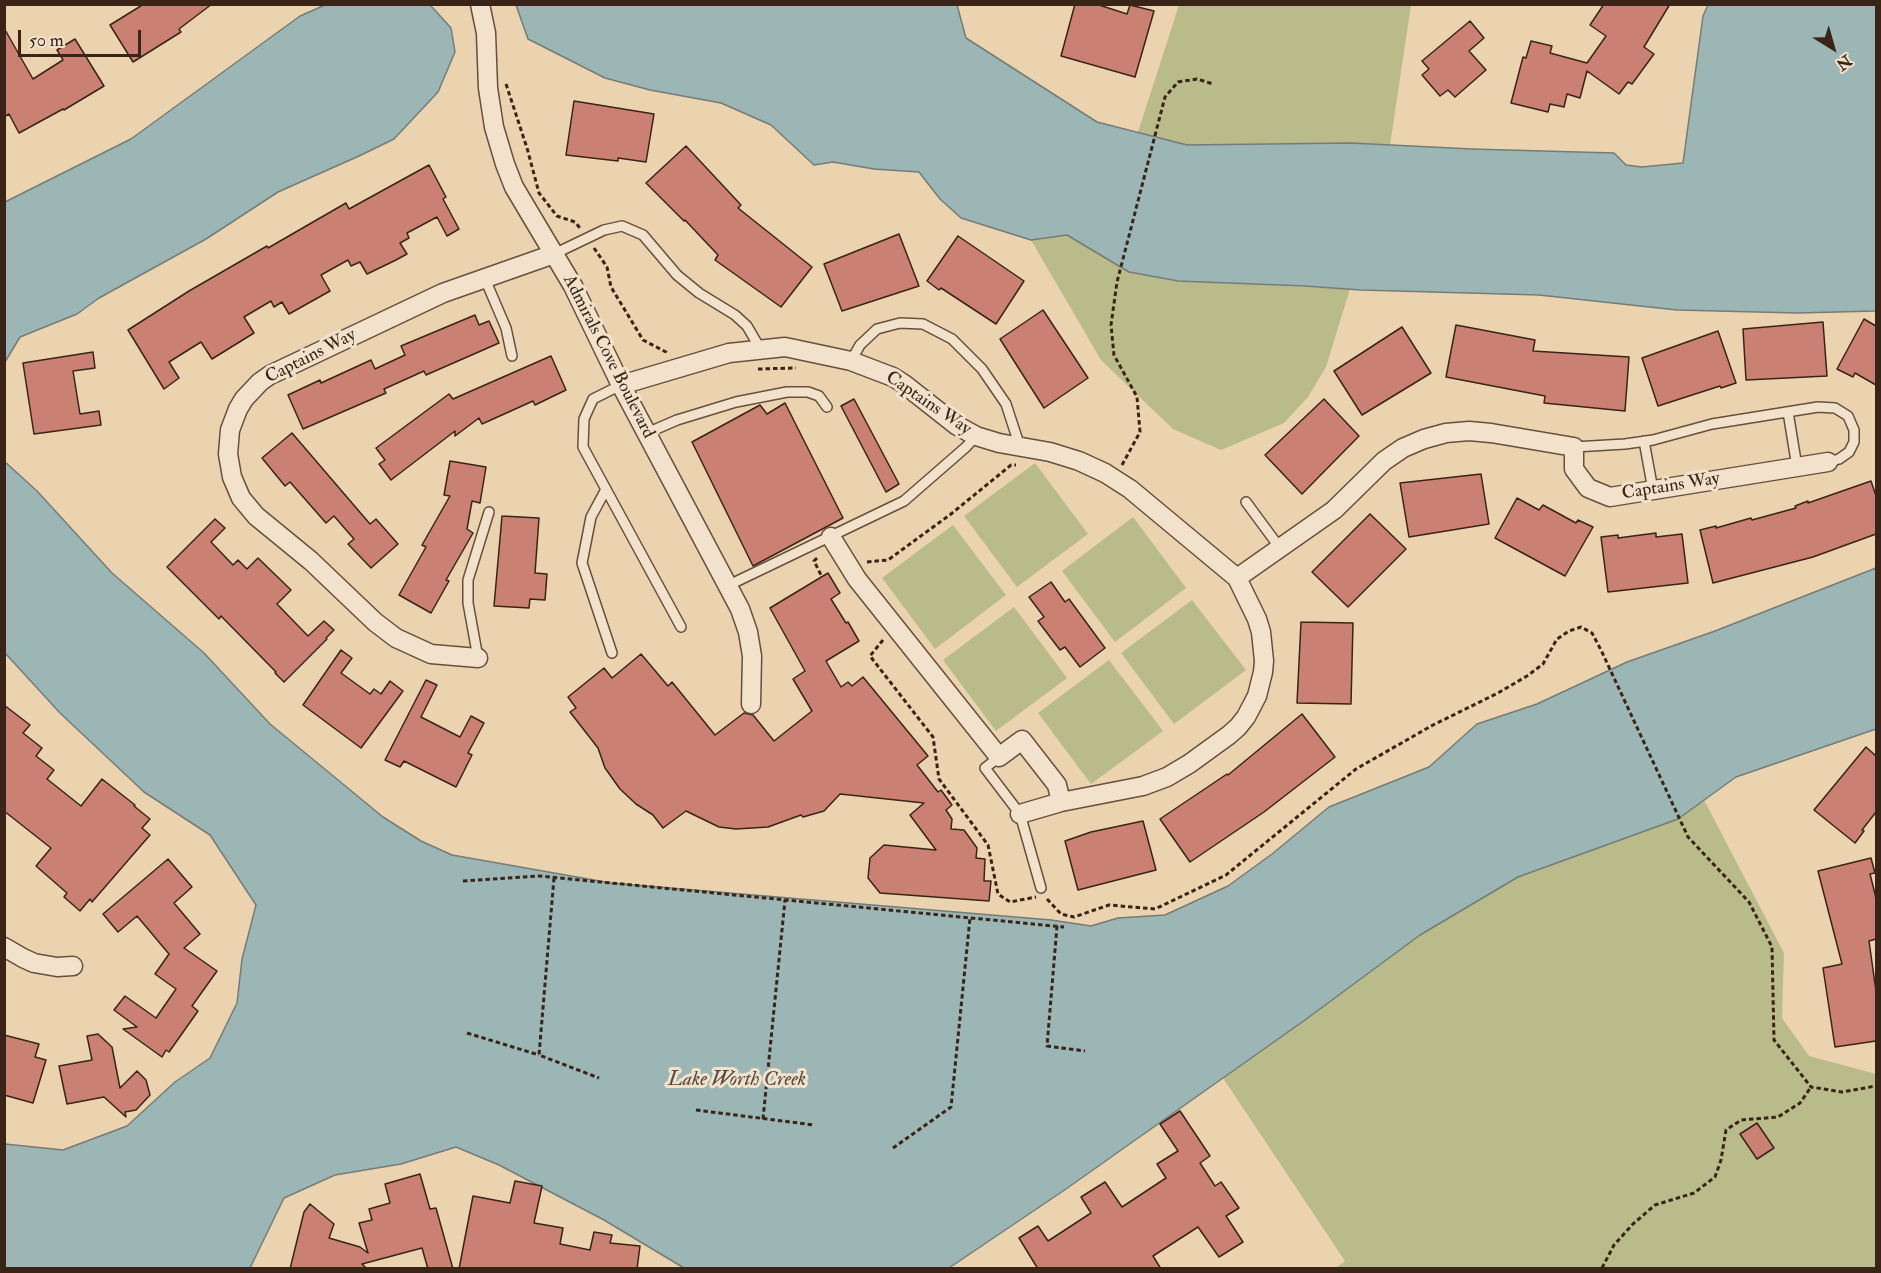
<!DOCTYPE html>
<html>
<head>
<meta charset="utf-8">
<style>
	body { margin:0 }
	#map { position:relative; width:1881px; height:1273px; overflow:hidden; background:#ebd3b0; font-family:"IM FELL Double Pica",serif }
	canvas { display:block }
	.frame { position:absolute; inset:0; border:6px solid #392417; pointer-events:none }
	.north { position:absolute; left:1803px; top:18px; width:60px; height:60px; -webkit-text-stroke:4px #f2e2cc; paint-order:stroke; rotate:143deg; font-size:16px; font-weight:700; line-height:24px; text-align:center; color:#392417 }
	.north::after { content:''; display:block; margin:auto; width:21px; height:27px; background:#392417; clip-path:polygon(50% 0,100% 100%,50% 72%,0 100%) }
	.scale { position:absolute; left:18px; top:30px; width:123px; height:27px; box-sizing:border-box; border:3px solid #392417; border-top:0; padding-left:8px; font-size:18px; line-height:21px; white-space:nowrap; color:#392417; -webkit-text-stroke:4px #f2e2cc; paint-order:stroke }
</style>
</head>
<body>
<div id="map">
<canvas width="1881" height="1273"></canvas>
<div class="frame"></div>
<div class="north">N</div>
<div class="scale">50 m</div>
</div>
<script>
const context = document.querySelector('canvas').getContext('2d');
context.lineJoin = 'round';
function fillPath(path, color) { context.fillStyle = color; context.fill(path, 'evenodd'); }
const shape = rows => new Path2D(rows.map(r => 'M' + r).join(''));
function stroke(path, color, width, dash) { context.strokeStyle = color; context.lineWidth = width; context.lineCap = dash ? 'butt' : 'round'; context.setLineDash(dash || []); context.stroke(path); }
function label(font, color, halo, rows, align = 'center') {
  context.font = font + ' "IM FELL Double Pica",serif'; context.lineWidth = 6; context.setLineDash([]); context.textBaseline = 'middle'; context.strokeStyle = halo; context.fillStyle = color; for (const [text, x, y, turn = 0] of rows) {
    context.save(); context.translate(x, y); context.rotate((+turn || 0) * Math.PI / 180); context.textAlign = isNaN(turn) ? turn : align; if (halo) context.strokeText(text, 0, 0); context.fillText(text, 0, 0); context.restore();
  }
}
fillPath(shape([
	[1179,5,1411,5,1390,145,1351,143,1187,145,1138,132],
	[1067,235,1129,272,1178,281,1350,289,1326,367,1308,397,1284,423,1221,450,1173,429,1101,360,1031,240],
	[1035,463,1088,534,1017,587,964,516],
	[1133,517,1186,588,1115,642,1062,571],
	[953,525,1006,595,935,649,882,578],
	[1192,600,1246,670,1174,724,1121,653],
	[1014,607,1067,678,996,731,943,660],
	[1109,660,1163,731,1091,784,1038,713],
	[1704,800,1784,953,1782,1018,1809,1056,1876,1074,1876,1268,1336,1268,1345,1261,1223,1078,1420,935,1518,877,1678,819]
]), '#b9bc8a');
const water = shape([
	[325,5,428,4,433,8,451,28,455,52,438,92,394,139,359,156,278,192,206,239,99,298,77,314,20,337,5,362,5,202,131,139,300,16,325,5],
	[516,5,957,5,966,38,1097,122,1187,145,1351,143,1472,149,1614,153,1626,165,1642,167,1683,163,1703,16,1708,5,1876,5,1876,311,1797,313,1677,310,1539,295,1361,290,1304,286,1178,281,1129,272,1067,235,1031,240,961,218,940,199,919,172,874,169,833,162,814,165,771,125,721,103,650,90,605,78,528,39,516,5],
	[4,461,37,491,112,573,204,653,270,724,383,817,421,841,452,855,611,883,1051,920,1091,926,1118,918,1165,915,1228,886,1272,854,1329,807,1429,767,1477,724,1537,704,1627,662,1715,631,1876,568,1876,729,1736,777,1678,819,1518,877,1420,935,1305,1020,1066,1189,949,1268,684,1268,604,1220,499,1165,456,1147,401,1164,335,1175,284,1198,250,1268,5,1268,5,1144,63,1150,127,1126,175,1082,210,1058,237,1003,242,959,256,905,210,835,144,792,60,713,5,653,4,461]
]);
fillPath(water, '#9cb6b5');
stroke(water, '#747c76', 1.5);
const building = shape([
	[144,4,212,4,179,29,181,32,133,62,110,25,144,4],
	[1075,4,1096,4,1127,14,1130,5,1154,11,1135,77,1061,56,1075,4],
	[1604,4,1670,4,1644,47,1654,54,1632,84,1628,82,1619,94,1587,71,1580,98,1567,94,1564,107,1550,104,1548,112,1511,103,1523,57,1526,58,1531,41,1552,46,1550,53,1587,63,1606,36,1590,25,1604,4],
	[1470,21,1484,38,1469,51,1486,70,1455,97,1448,90,1440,96,1422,75,1429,69,1422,61,1470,21],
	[4,28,33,79,63,60,57,50,75,39,104,86,64,110,63,109,19,133,9,114,4,117,4,28],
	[574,101,654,114,646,162,618,158,618,161,566,155,574,101],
	[686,146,741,205,738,208,812,267,781,307,715,260,718,255,685,220,684,221,646,183,686,146],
	[429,165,446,197,443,199,459,229,447,236,437,217,407,233,409,238,400,243,407,254,396,260,367,274,360,262,351,266,348,260,321,275,330,291,289,314,282,302,274,307,271,301,244,317,254,333,212,359,201,342,169,362,179,378,164,389,128,330,189,291,267,246,268,248,346,203,349,209,429,165],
	[899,234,919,286,842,311,824,264,899,234],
	[958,236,1024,281,996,324,941,288,939,290,927,281,958,236],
	[1043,310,1088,378,1044,408,1000,339,1043,310],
	[475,315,479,325,489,321,499,343,426,375,424,371,384,389,386,393,303,429,288,395,320,380,321,383,371,360,375,369,405,355,401,346,475,315],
	[1864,319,1876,326,1876,385,1855,373,1853,377,1837,369,1864,319],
	[1823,322,1827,376,1746,380,1743,329,1823,322],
	[1456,325,1535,340,1533,351,1629,357,1625,411,1544,403,1545,396,1446,377,1456,325],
	[1402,327,1431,373,1362,415,1334,371,1402,327],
	[1718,331,1736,383,1721,388,1720,386,1658,406,1642,358,1718,331],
	[93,352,95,368,73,371,80,414,99,411,101,425,34,434,23,363,93,352],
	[551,356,566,390,535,405,533,401,482,424,479,418,455,436,455,431,391,480,379,464,385,460,376,448,449,394,453,399,551,356],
	[854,399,899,484,886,492,841,406,854,399],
	[1324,399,1359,436,1302,494,1265,455,1324,399],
	[785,403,843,518,753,566,692,442,760,405,767,414,785,403],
	[292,433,370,524,376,519,398,544,371,568,348,544,354,539,334,516,326,523,290,482,285,486,262,458,292,433],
	[450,461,486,467,480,503,472,501,467,529,473,533,446,580,449,581,431,613,399,595,426,547,422,545,450,496,444,495,450,461],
	[1481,474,1489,524,1409,537,1400,483,1481,474],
	[1871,481,1876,496,1876,534,1813,557,1713,583,1700,530,1716,526,1716,528,1751,518,1752,520,1796,508,1795,506,1808,501,1808,503,1871,481],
	[1517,498,1539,510,1543,505,1576,523,1578,520,1593,527,1565,576,1495,538,1517,498],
	[1370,514,1406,549,1348,607,1312,572,1370,514],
	[502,516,539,518,535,573,547,574,545,600,530,599,529,608,494,606,502,516],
	[215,519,225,528,211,542,233,565,238,560,247,569,258,558,291,590,277,604,308,636,324,621,334,630,326,638,327,639,284,682,275,673,276,672,221,616,219,619,167,567,215,519],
	[1656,533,1656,537,1682,534,1688,583,1608,592,1601,537,1618,535,1618,538,1656,533],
	[828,573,840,593,831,599,846,623,848,622,859,641,826,661,841,687,848,682,852,686,863,677,928,756,917,765,938,792,941,790,952,805,946,810,952,819,951,829,964,830,977,848,976,858,985,859,984,881,991,881,989,901,880,893,868,878,870,858,884,845,936,850,910,815,924,803,840,794,824,811,803,817,801,815,768,827,736,829,719,827,686,811,663,828,653,815,636,804,620,789,605,768,598,748,570,712,576,708,568,697,604,668,612,678,641,654,668,686,672,682,715,735,744,713,753,715,774,741,812,711,793,679,805,671,770,608,828,573],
	[1051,582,1065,602,1069,599,1105,648,1080,667,1065,647,1060,650,1038,621,1044,617,1029,597,1051,582],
	[1301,622,1353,623,1351,704,1297,703,1301,622],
	[341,650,352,658,341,673,370,694,374,689,381,694,390,681,403,691,361,748,303,705,341,650],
	[426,680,437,685,421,717,460,737,471,716,484,723,468,753,472,755,456,787,404,761,400,767,385,760,426,680],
	[4,705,30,725,23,733,42,748,36,756,54,770,47,779,81,806,102,779,135,805,134,806,150,819,142,828,150,835,92,902,90,899,80,911,64,897,67,893,36,866,51,848,4,811,4,705],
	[1302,714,1335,757,1264,812,1190,862,1160,819,1227,774,1228,775,1302,714],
	[1866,747,1876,756,1876,812,1862,830,1864,831,1855,843,1814,810,1866,747],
	[1143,821,1156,870,1078,890,1065,841,1091,832,1143,821],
	[1871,858,1875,873,1870,874,1876,898,1876,939,1869,941,1876,991,1876,1041,1835,1047,1823,968,1842,964,1818,871,1871,858],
	[168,859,192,887,174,903,200,934,184,948,217,971,192,1006,198,1011,169,1052,166,1050,162,1057,123,1029,137,1027,114,1010,125,996,156,1018,176,989,155,974,169,954,137,916,118,932,103,914,168,859],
	[98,1034,112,1047,120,1088,137,1071,146,1080,150,1095,136,1110,125,1112,126,1117,104,1097,67,1104,59,1066,92,1060,87,1036,98,1034],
	[4,1035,39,1044,35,1057,46,1060,33,1103,4,1095,4,1035],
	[1180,1111,1210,1156,1200,1163,1215,1186,1221,1182,1239,1208,1226,1216,1243,1242,1219,1257,1198,1227,1153,1256,1161,1269,1038,1269,1019,1238,1038,1226,1048,1241,1091,1213,1081,1197,1105,1182,1122,1207,1166,1178,1157,1164,1178,1151,1160,1124,1180,1111],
	[1757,1123,1774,1148,1757,1159,1740,1134,1757,1123],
	[420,1174,430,1209,436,1208,453,1269,428,1269,422,1248,362,1264,367,1269,290,1269,304,1212,310,1204,334,1224,329,1238,360,1247,368,1253,359,1223,372,1220,369,1209,390,1203,385,1184,420,1174],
	[515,1181,542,1186,534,1223,563,1228,560,1244,590,1250,594,1232,612,1235,610,1243,640,1246,637,1269,459,1269,473,1196,510,1203,515,1181]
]);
fillPath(building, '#ca8073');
stroke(building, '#392417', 1.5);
const lane = shape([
	[554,254,604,230,622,226,643,235,677,275,699,293,735,315,747,326,761,350],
	[485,279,506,328,512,356],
	[851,361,860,345,877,329,900,323,923,324,952,339,982,369,1006,404,1020,447],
	[621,385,593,399,584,419,583,447,681,627],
	[1788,412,1797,467],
	[647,433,677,420,736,402,787,392,808,392,819,396,827,407],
	[1644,441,1653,490],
	[1574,447,1625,444,1653,440,1712,424,1818,407,1835,408,1848,416,1854,430,1854,442,1849,452,1839,459,1828,462],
	[606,489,591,517,582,563,612,653],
	[1246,502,1280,548],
	[727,586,904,501,966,447,976,436],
	[478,658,468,603,468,580,489,512],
	[999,757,985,768,1020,814,1041,888]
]);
const street = shape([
	[480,4,486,33,488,88,494,127,505,164,514,187,573,286,621,385,740,609,748,632,752,656,751,704],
	[621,385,729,353,785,347,851,361,893,377,904,384,956,425,976,436,999,443,1050,452,1079,461,1105,473,1130,489,1237,578,1257,619,1261,632,1264,661,1263,672,1257,696,1246,717,1238,727,1229,735,1189,764,1167,777,1143,786,1061,802,1020,814],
	[831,537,857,579,999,757,1022,740,1057,785,1061,802],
	[1237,578,1334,510,1384,461,1403,448,1424,439,1446,433,1469,431,1491,433,1574,447,1574,469,1588,488,1610,497,1828,462],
	[478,658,431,654,396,638,375,622,311,561,256,516,241,498,232,477,228,454,230,430,238,409,244,399,260,382,270,375,443,293,554,254],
	[4,947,23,958,34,963,57,967,73,966]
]);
stroke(lane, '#66503d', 12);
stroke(street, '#66503d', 21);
stroke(shape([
	[506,84,527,148,539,193,557,216,575,222,580,228],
	[594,248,607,267,611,287,643,340,666,352,668,355],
	[758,369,796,368],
	[1122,465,1140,432,1137,397,1114,355,1111,325,1117,282,1165,97,1178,82,1197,79,1213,84],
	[817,558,814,561,822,577],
	[867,562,888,560,951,514,1011,465,1016,465],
	[883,640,870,656,933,737,939,779,988,845,998,894,1010,902,1036,897],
	[554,878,539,1055,599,1078],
	[463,881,539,876,1064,927],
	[1047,899,1061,914,1074,917,1109,905,1155,909,1226,875,1356,769,1433,725,1498,693,1527,676,1543,664,1557,639,1569,631,1581,627,1592,633,1601,650,1688,837,1749,902,1772,947,1774,1040,1811,1087,1842,1092,1876,1086],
	[1057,926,1047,1046,1085,1051],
	[467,1033,539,1055],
	[696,1110,814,1125],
	[763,1119,785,900],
	[893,1148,951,1107,970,918],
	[1602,1268,1614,1245,1633,1224,1655,1205,1694,1193,1715,1177,1721,1160,1726,1130,1741,1120,1778,1117,1800,1103,1811,1087]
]), '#392417', 3, [4.5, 3]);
stroke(lane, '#f2e2cc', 9);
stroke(street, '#f2e2cc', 18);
label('18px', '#392417', '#f2e2cc', [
	["Captains Way",311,357,-27],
	["Admirals Cove Boulevard",608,357,63],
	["Captains Way",928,404,34],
	["Captains Way",1671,487,-9]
]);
label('italic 20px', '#52483e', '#f2e2cc', [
	["Lake Worth Creek",737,1081]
]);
</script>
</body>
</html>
